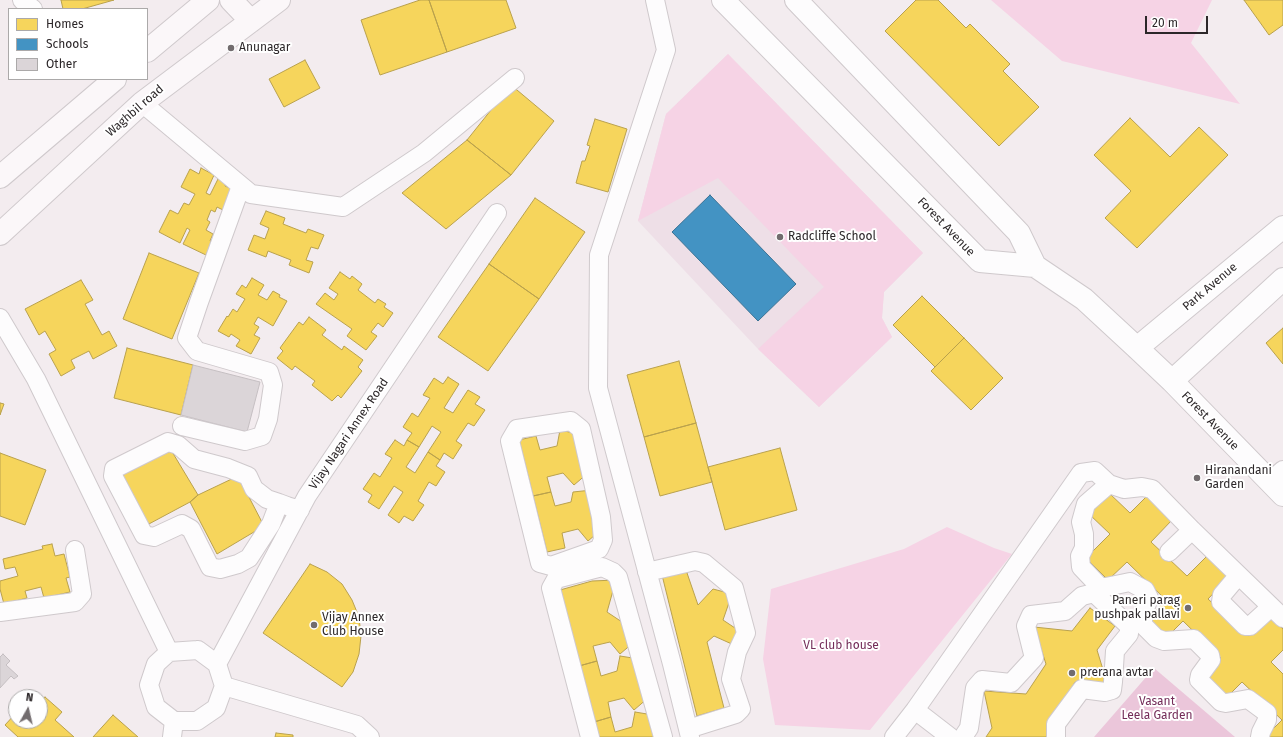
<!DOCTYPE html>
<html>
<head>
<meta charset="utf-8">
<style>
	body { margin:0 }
	#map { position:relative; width:1283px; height:737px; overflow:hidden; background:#f3ecef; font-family:"Fira Sans",sans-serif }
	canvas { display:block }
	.legend { position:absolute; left:8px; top:8px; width:140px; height:72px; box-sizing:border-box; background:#fff; border:1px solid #aba9a9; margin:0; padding:5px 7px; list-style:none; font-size:12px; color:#2c2729 }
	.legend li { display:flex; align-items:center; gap:8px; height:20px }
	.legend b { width:20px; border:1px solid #aba9a9 }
	.north { position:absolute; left:8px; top:689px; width:40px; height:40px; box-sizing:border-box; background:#fff; border:1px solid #aba9a9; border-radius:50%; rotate:8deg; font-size:11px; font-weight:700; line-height:16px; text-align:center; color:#2c2729 }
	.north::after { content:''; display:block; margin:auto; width:14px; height:18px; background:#726c6e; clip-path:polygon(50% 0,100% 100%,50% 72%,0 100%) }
	.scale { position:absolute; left:1145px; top:16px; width:63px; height:18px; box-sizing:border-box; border:2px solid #2c2729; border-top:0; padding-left:5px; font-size:12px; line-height:14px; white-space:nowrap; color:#2c2729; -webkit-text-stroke:3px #fff; paint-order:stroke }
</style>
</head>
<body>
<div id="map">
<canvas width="1283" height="737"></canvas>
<ul class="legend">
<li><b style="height:11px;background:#f6d55c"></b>Homes</li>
<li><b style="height:11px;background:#4393c3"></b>Schools</li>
<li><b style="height:11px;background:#dbd5d8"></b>Other</li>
</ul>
<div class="north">N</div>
<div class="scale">20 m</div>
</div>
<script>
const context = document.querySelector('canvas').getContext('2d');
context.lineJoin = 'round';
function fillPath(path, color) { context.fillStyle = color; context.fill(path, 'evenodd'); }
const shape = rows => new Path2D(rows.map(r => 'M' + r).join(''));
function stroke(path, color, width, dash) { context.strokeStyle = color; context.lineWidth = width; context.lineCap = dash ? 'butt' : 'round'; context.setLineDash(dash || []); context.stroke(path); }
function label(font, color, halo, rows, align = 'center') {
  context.font = font + ' "Fira Sans",sans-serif'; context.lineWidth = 4; context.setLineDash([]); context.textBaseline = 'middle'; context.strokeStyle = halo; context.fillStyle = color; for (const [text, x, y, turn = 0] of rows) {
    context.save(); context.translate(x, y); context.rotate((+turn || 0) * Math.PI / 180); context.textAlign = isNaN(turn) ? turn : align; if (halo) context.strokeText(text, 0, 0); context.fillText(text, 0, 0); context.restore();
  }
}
fillPath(shape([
	[728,54,923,253,884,292,882,318,892,337,819,407,758,349,638,221,666,114]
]), '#eedfe7');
fillPath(shape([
	[991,0,1212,0,1191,43,1240,104,1062,61],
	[728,54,923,253,884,292,882,318,892,337,819,407,758,349,824,287,718,178,638,221,666,114],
	[947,527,994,548,1012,554,870,730,775,725,763,659,771,589,904,549]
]), '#f6d3e5');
fillPath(shape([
	[1154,668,1235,737,1094,737]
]), '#ebc6da');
const homes = shape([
	[61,0,114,0,82,9,63,9,61,0],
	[420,0,429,0,447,52,380,75,361,20,420,0],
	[429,0,506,0,516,28,447,52,429,0],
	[916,0,938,0,966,28,970,24,1010,64,1003,71,1039,107,999,146,885,31,916,0],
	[1244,0,1283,0,1283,25,1269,35,1244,0],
	[305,60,320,88,284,107,269,79,305,60],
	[511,85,554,121,511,175,467,140,511,85],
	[1130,118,1170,157,1199,127,1228,155,1137,248,1105,218,1131,191,1094,155,1130,118],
	[595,119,627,129,608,192,576,183,582,161,585,161,590,146,587,145,595,119],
	[467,140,511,175,446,229,402,193,467,140],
	[201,168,214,175,206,193,210,195,219,177,227,181,225,186,237,191,225,211,217,207,215,212,211,210,207,220,210,222,206,230,213,234,210,241,212,242,206,255,183,244,190,230,187,228,180,243,159,232,170,210,178,214,184,203,189,205,195,194,181,187,190,169,199,174,201,168],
	[535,198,585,232,539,299,489,264,535,198],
	[266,211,285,218,283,224,306,233,308,229,324,235,318,249,311,247,306,260,313,262,309,273,289,265,291,260,268,251,266,257,248,250,254,235,265,239,269,228,260,224,266,211],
	[149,253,199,273,172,339,123,319,149,253],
	[489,264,539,299,488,371,438,337,489,264],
	[340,272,350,279,352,276,362,284,358,290,375,303,378,299,386,304,384,307,393,313,383,327,378,323,371,332,377,336,366,350,347,336,352,329,316,304,325,293,334,300,338,294,329,288,340,272],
	[252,278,264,285,258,295,267,300,273,291,280,295,279,297,287,301,273,326,258,317,254,324,259,327,254,335,260,338,251,354,236,346,240,340,231,334,229,337,218,331,227,316,228,317,233,309,237,312,245,299,236,294,242,285,246,288,252,278],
	[81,280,93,300,85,304,102,335,109,331,117,346,93,359,89,351,71,360,75,368,61,376,49,354,56,350,45,331,39,335,25,309,81,280],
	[922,296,964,338,935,367,893,325,922,296],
	[309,317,326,330,322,335,342,350,344,346,363,360,358,367,362,371,341,398,338,395,332,401,312,385,315,381,295,366,292,370,277,358,283,351,280,348,299,322,303,325,309,317],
	[1283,328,1283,364,1266,343,1283,328],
	[964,338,1003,378,971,410,931,371,964,338],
	[127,348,193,365,181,415,114,398,127,348],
	[679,361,696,423,644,437,627,375,679,361],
	[448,377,459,384,444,408,453,413,468,390,480,397,475,404,485,410,474,426,468,423,456,441,462,445,453,459,444,453,440,460,428,452,441,432,432,426,419,447,407,440,412,433,403,427,412,413,418,417,430,398,423,395,434,378,443,384,448,377],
	[0,403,4,404,0,415,0,403],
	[696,423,712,482,660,496,644,437,696,423],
	[560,430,578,434,588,473,574,485,563,473,547,477,551,492,533,496,519,440,536,436,540,450,557,446,560,430],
	[395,440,404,446,407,440,419,447,406,467,415,473,428,452,440,460,436,466,445,472,436,486,429,482,418,501,424,505,413,521,404,516,399,523,388,515,403,492,394,486,379,509,368,502,372,495,363,489,374,473,380,477,392,458,385,454,395,440],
	[168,445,198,495,190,502,147,525,118,473,168,445],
	[780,448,797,510,725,530,708,467,780,448],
	[0,453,46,470,25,525,0,516,0,453],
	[238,476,264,526,217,554,190,502,198,495,238,476],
	[592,490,602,529,588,541,578,529,562,533,565,548,547,552,533,496,551,492,555,506,571,502,573,492,592,490],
	[1109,493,1130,513,1147,496,1172,520,1151,542,1187,576,1208,555,1230,576,1208,599,1249,636,1269,616,1283,629,1283,650,1271,662,1283,674,1283,737,1265,737,1282,720,1242,682,1225,699,1202,677,1221,658,1183,621,1167,637,1148,619,1166,600,1127,562,1108,580,1086,558,1110,534,1088,513,1109,493],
	[52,544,55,556,64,554,70,577,66,578,70,592,44,598,41,587,25,591,27,598,4,604,0,589,0,581,18,576,15,567,5,569,3,559,43,549,42,546,52,544],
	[310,564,327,572,342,584,352,600,359,617,361,636,359,654,353,672,342,687,263,633,310,564],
	[686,570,698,605,713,589,732,594,723,620,744,634,734,645,714,636,707,642,724,708,697,716,662,575,686,570],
	[616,580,607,612,628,626,634,642,620,654,610,642,593,646,597,661,579,666,560,590,592,581,616,580],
	[1090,608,1115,626,1097,650,1108,686,1075,682,1050,724,1051,737,986,737,992,728,984,691,1026,694,1046,664,1034,627,1072,631,1090,608],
	[620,656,639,659,648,698,634,710,624,698,608,702,611,717,594,722,579,666,597,661,601,676,617,671,620,656],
	[45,697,62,712,55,720,74,737,18,737,5,725,16,713,16,721,40,721,40,702,45,697],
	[635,712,653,715,655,737,598,737,594,722,611,717,615,732,632,727,635,712],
	[113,715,138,737,93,737,113,715],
	[276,733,293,735,293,737,275,737,276,733]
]);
fillPath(homes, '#f6d55c');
stroke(homes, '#b9a14d', 1);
const schools = shape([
	[710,195,796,284,758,321,672,232,710,195]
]);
fillPath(schools, '#4393c3');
stroke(schools, '#3c7395', 1);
const building = shape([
	[193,365,260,382,247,432,181,415,193,365],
	[3,654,10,661,6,665,18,676,14,679,11,676,0,688,0,657,3,654]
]);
fillPath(building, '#dbd5d8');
stroke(building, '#c5bfc2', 1);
const minor = shape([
	[22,0,33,9],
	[655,0,666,50,599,255,598,388,672,664,690,737],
	[142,103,251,194,343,207,424,153,515,78],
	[0,318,36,379,169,652],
	[571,421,581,429,601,517,603,540,599,549,551,566,540,563,510,441,517,429,571,421],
	[182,426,245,441,262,436,268,419,273,385,269,372,197,351,187,338,199,302,241,186],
	[1270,481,1283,470],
	[279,503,271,524,249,558,238,564,220,569,210,567,191,529,182,524,154,537,144,535,113,476,114,469,168,442,178,445,194,459,228,468,248,476,254,489,267,499,279,503,287,506,300,510],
	[1169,552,1192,530],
	[647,572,695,561,704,563,734,588,746,633,737,652,731,679,741,709,736,714,688,729],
	[1238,576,1222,595,1221,602,1245,626,1250,626,1271,607],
	[0,612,75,602,82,594,75,550],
	[198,650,217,664,224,686,216,708,197,721,174,721,156,707,149,685,156,664,169,652,198,650],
	[217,664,307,496,497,213],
	[224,686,357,725,370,737],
	[915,710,950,737],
	[172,737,174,721],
	[590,737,551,588,556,579,602,567,613,572,618,577,663,737],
	[894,737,915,710,1081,473,1095,471,1109,484],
	[963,737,969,728,975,688,982,680,1011,683,1034,658,1026,626,1031,615,1065,611,1082,596,1094,593,1129,626,1129,634,1115,651,1113,682,1112,690,1105,692,1082,689,1056,724,1056,737],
	[1260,737,1261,732,1267,720,1267,713,1248,699,1226,703,1221,702,1199,680,1200,675,1211,660,1210,655,1194,639,1164,641,1156,638,1143,625,1143,614,1149,598,1145,590,1130,582,1106,587,1100,587,1081,567,1080,556,1084,548,1084,534,1081,522,1086,504,1109,484,1124,489,1142,487,1152,489,1192,530,1283,618]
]);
const tertiary = shape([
	[723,0,980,261,1035,266],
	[796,0,1019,233,1035,266,1084,299,1137,348,1172,381,1283,495],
	[1137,348,1283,227],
	[1172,381,1283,279]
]);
const secondary = shape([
	[231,0,251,21],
	[147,51,208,0],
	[0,177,115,79],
	[0,234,142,103,279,0]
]);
stroke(minor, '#cfc9cc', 20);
stroke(tertiary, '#cfc9cc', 24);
stroke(secondary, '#cfc9cc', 24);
stroke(minor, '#fdfcfd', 18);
stroke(tertiary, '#fdfcfd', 22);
stroke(secondary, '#fbf7f9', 22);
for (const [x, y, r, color] of [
	[231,48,4,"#726c6e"],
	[780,237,4,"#726c6e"],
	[1197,478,4,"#726c6e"],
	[1188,608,4,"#726c6e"],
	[314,625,4,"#726c6e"],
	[1072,673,4,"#726c6e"]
]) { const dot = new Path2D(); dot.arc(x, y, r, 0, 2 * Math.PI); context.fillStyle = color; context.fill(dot); stroke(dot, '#fff', 1.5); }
label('12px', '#2c2729', '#fff', [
	["Anunagar",239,48],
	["Radcliffe School",788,237],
	["Hiranandani",1205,471],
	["Garden",1205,485],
	["Paneri parag",1180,601,"right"],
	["pushpak pallavi",1180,615,"right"],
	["Vijay Annex",322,618],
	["Club House",322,632],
	["prerana avtar",1080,673]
], 'left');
label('12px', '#2c2729', '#fff', [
	["Waghbil road",135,111,-41],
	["Forest Avenue",946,227,46],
	["Park Avenue",1210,287,-40],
	["Forest Avenue",1210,421,46],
	["Vijay Nagari Annex Road",349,434,-56]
]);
label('12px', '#742d59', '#fff', [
	["VL club house",841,646],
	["Vasant",1157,702],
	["Leela Garden",1157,716]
]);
</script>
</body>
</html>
